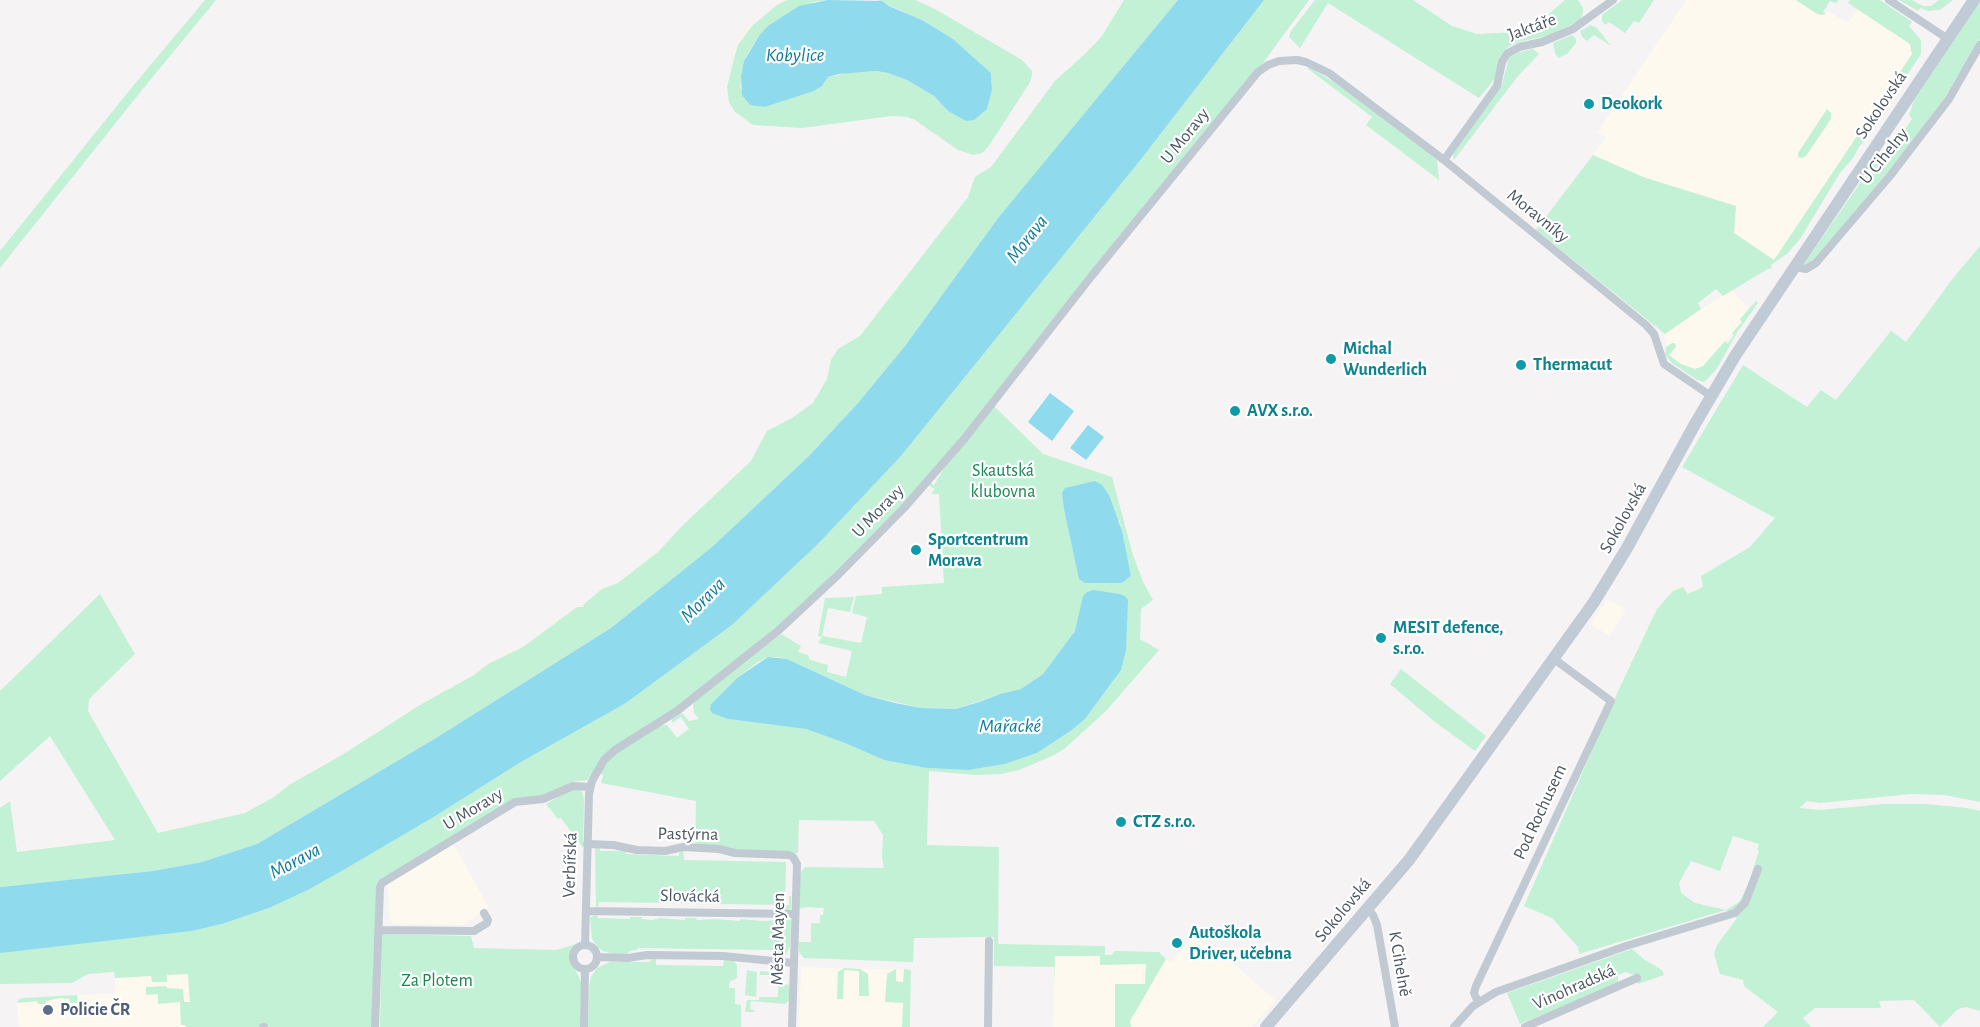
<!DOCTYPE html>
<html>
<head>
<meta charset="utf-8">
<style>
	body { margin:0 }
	canvas { display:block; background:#f5f3f3 }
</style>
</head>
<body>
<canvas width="1980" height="1027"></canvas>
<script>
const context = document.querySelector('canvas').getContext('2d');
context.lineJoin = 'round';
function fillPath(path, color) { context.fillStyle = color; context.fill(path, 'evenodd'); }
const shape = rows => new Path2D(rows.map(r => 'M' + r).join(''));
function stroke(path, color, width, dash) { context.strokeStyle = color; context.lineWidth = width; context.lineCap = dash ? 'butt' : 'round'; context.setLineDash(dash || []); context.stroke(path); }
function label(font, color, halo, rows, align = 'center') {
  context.font = font + ' "Alegreya Sans",sans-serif'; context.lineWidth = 4.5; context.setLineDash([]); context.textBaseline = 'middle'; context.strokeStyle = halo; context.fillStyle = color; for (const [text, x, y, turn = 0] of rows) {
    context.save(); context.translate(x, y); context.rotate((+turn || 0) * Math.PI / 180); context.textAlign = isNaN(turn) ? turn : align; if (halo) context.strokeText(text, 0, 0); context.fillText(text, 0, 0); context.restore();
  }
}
fillPath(shape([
	[1686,0,1796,0,1817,14,1825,14,1828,11,1848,23,1858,10,1910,44,1912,54,1774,260,1734,233,1736,206,1643,177,1593,155,1606,137,1597,133],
	[1732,290,1751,310,1701,371,1681,364,1668,355,1664,332],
	[1608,599,1626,610,1609,636,1591,624],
	[453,843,489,908,462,925,394,924,390,919,387,883],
	[1197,932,1276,1001,1251,1027,1053,1027,1054,955,1166,959,1171,962],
	[801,967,911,970,911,1027,799,1027],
	[188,974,190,1002,180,1003,181,1025,185,1025,186,1027,19,1027,17,1003,19,999,115,993,115,978]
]), '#fdf9ef');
fillPath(shape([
	[205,0,216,0,142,90,0,268,0,251,133,86],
	[787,0,828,0,813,2,759,36,751,48,744,61,740,88,765,107,814,91,822,86,828,77,847,73,876,71,888,73,907,80,934,96,948,111,954,114,987,109,992,90,991,73,953,39,922,20,877,0,915,0,935,9,1022,60,1032,71,1032,75,1029,84,988,147,982,153,974,155,958,150,915,120,907,117,892,116,802,128,753,125,735,112,729,102,727,87,734,59,738,45,752,26,777,5],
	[1124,0,1178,0,1000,217,905,346,858,403,809,456,712,547,611,628,436,738,257,844,202,862,153,871,0,887,0,808,10,801,17,852,115,840,50,736,0,781,0,691,100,594,135,654,89,699,88,711,158,833,245,813,274,797,289,785,342,755,420,705,474,675,488,664,523,647,577,607,584,607,583,605,602,589,618,583,658,552,683,525,751,461,767,431,792,418,813,403,827,379,831,360,838,349,860,336,968,197,975,177,991,167,1055,81,1085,54,1102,36],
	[1264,0,1309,0,1263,63,1146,206,955,446,867,543,791,615,688,699,606,754,587,780,572,782,545,795,520,798,378,884,373,1027,186,1027,185,1025,181,1025,180,1002,158,1004,158,994,146,995,146,987,166,986,167,988,183,989,184,1002,190,1002,188,974,167,975,167,982,152,982,151,976,115,978,114,972,88,974,72,983,0,984,0,952,192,931,222,924,269,908,308,890,432,818,521,762,626,703,732,625,818,544,901,456,1142,158],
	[1315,0,1413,0,1452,26,1477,34,1536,31,1551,12,1565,0,1578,0,1583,8,1583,13,1581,18,1577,22,1547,36,1518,42,1508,47,1499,61,1497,76,1479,98,1328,3,1300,48,1289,37,1291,31],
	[1622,0,1654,0,1639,23,1634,21,1625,33,1609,22,1605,25,1602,21,1602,15],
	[1796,0,1839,0,1836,3,1830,1,1823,12,1826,14,1822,15,1817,14],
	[1850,0,1880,0,1912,22,1909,26,1921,40,1921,54,1864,141,1859,147,1853,158,1840,173,1800,239,1788,253,1771,265,1772,268,1766,270,1723,296,1716,289,1698,303,1701,309,1665,334,1536,230,1593,155,1643,177,1736,206,1734,233,1774,260,1912,54,1910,44,1848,3],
	[1899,0,1912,0,1923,6,1931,6,1939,0,1953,0,1940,10,1928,11,1920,8,1918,11],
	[1980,1,1980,39,1945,97,1909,147,1812,265,1806,266,1804,264,1871,167,1884,152,1893,144,1896,144,1912,119,1909,115,1914,100],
	[1591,25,1597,28,1611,46,1594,35,1587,41,1582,37,1580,31],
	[1572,35,1576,39,1576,43,1567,54,1558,58,1555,53,1553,43],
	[1533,49,1539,54,1518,76,1454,160,1453,154,1502,84,1509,58,1519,52],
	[1309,67,1339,85,1437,160,1439,180,1366,125,1372,117,1308,69],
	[1827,109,1831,113,1831,119,1806,156,1802,158,1798,157,1798,153],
	[1980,246,1980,802,1945,795,1911,794,1820,803,1807,801,1799,808,1820,810,1884,804,1926,804,1967,808,1980,811,1980,1011,1966,1007,1958,1009,1940,1027,1914,1000,1879,1001,1881,1008,1815,1008,1803,1018,1811,1027,1763,1027,1778,1012,1744,986,1743,980,1720,974,1714,954,1717,945,1737,918,1726,910,1579,954,1578,947,1552,918,1524,906,1620,687,1657,609,1673,591,1683,587,1688,594,1703,587,1701,576,1750,547,1775,518,1682,467,1743,365,1807,407,1821,390,1836,400,1891,331,1906,342,1954,277],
	[1733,836,1759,844,1757,850,1759,851,1748,885,1739,902,1726,910,1695,903,1681,893,1679,883,1691,861,1720,871],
	[1756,301,1758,303,1738,331,1716,370,1704,382,1697,380,1672,363,1665,355,1666,347,1672,343,1675,343,1676,347,1669,355,1681,364,1695,369,1703,366,1725,341,1728,344,1734,335,1732,333,1742,322,1740,319],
	[993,405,1043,454,1112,477,1133,555,1143,582,1153,600,1141,609,1140,639,1159,650,1106,711,1064,749,1052,756,1019,770,1001,774,976,775,929,771,927,845,999,847,998,944,1105,946,1105,955,1112,955,1114,951,1159,952,1166,959,1130,1021,1131,1027,1115,1027,1115,984,1145,984,1146,964,1100,965,1100,956,1055,956,1054,987,1054,967,994,966,994,937,988,937,914,938,913,962,804,958,799,952,798,942,811,942,811,923,820,923,820,915,823,915,824,908,806,907,799,909,800,873,805,867,884,868,882,858,883,835,874,821,799,820,798,853,735,851,732,850,731,847,695,846,696,801,601,783,603,776,601,773,604,766,612,756,627,746,662,725,667,725,677,738,689,729,681,717,672,723,672,719,682,713,689,721,699,719,694,713,693,704,706,691,781,634,801,646,798,652,808,655,810,660,828,665,827,672,846,677,852,651,818,643,822,637,818,636,825,598,854,597,850,612,828,608,822,636,861,643,867,617,852,613,856,596,882,594,882,587,944,583,939,494,931,494,935,489,928,485,930,483,934,485,951,457],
	[1119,519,1131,576,1122,583,1094,583],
	[1075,631,1114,680,1085,719,1072,730,1037,753,1005,764,969,770,926,768,884,760,845,743,806,729,728,719,711,704,737,678,758,662,768,657,776,657,787,659,865,695,921,708,956,709,1000,694,1021,689,1043,674],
	[1401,669,1486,736,1475,751,1435,722,1390,684],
	[570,790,581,790,584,798,583,848,561,818,558,819,546,804],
	[595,846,600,847,600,851,626,851,626,854,679,856,680,850,683,850,684,860,786,862,785,905,789,905,789,896,791,896,791,908,789,910,782,911,782,905,599,902,598,908,596,909],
	[596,914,598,918,630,919,630,917,642,917,642,919,652,920,660,918,685,920,685,918,696,918,697,920,715,919,740,921,740,919,762,921,784,920,786,917,791,921,790,946,786,955,780,958,775,958,775,950,768,950,638,948,637,950,630,951,626,955,615,954,603,951,597,947,592,939,590,918],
	[382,934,471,936,474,948,557,950,576,944,570,953,570,958,581,982,581,1027,380,1027],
	[1632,949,1645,960,1662,970,1664,975,1638,984,1634,975,1626,972,1618,975,1618,984,1520,1024,1507,993],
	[652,958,656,958,656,965,723,966,724,959,734,960,737,966,737,977,734,980,730,981,729,988,735,988,735,1004,741,1005,741,1027,588,1027,589,987,591,977,597,968,610,962,650,962],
	[844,968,860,969,868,974,869,996,859,996,859,971,844,970,843,999,837,999,838,972],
	[896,969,896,981,903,982,904,969,911,970,910,1027,902,1027,903,1003,885,1002,887,974],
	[747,970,757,972,756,997,745,995],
	[760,971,781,973,782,984,789,985,789,1001,785,1004,751,1001,750,1009,754,1010,754,1012,745,1012,747,1000,759,1000,759,997,778,997,778,975,760,975],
	[77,995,78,1003,70,1003,69,999,60,998,46,1001,46,1004,38,1004,37,1001,17,1003,19,999,23,998]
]), '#c3f1d5');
fillPath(shape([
	[828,0,882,1,889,6,922,20,953,39,991,73,992,90,987,109,974,120,966,121,948,111,934,96,907,80,888,73,876,71,839,74,828,77,822,86,814,91,765,107,750,105,742,95,741,76,744,61,759,36,768,26,799,6],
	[1178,0,1264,0,1142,158,901,456,818,544,732,625,626,703,521,762,432,818,345,869,308,890,269,908,222,924,192,931,0,953,0,887,153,871,202,862,257,844,436,738,611,628,712,547,809,456,858,403,905,346,999,217],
	[1050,393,1074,411,1052,441,1028,422],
	[1088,425,1104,437,1086,460,1070,448],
	[1095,481,1102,485,1109,495,1122,531,1131,576,1122,583,1085,583,1079,579,1064,509,1062,493,1065,488],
	[1094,590,1119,594,1125,596,1128,600,1126,650,1121,670,1085,719,1072,730,1037,753,1005,764,969,770,926,768,884,760,845,743,806,729,728,719,712,713,710,709,711,704,737,678,768,657,787,659,865,695,895,703,921,708,956,709,979,702,1000,694,1021,689,1043,674,1075,631,1083,596,1087,592]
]), '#90daee');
stroke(shape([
	[1889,0,1948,39],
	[1444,160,1497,86,1502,62,1507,54,1519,47,1542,42,1573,29,1613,0],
	[1796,267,1806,269,1816,263,1890,176,1949,99,1980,45],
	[587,844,613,845,637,850,665,851,683,847,719,849,735,853,789,855,793,857,797,864,792,1027],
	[1368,909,1373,915,1377,925,1395,1027],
	[586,911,795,914],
	[378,930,474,931,487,923,488,920,484,913],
	'573 957a12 12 0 1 1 24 0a12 12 0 1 1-24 0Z',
	[585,945,589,794,592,781,604,760,615,750,677,711,779,630,838,575,904,508,965,438,1090,278,1258,72,1268,65,1279,61,1297,60,1306,62,1329,73,1444,160,1646,325,1654,334,1664,364,1711,396],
	[598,957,628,958,647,955,723,956,793,963],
	[1478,1002,1474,993,1476,986,1611,701,1554,659],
	[263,1027,264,1027],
	[375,1027,380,887,382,883,515,802,543,799,573,786,590,787],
	[584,1027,585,970],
	[988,1027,989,941],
	[1454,1027,1473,1006,1496,992,1626,946,1735,913,1745,903,1758,869],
	[1525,1027,1637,978]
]), '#c1cad2', 8);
stroke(shape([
	[1266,1027,1409,860,1594,602,1627,548,1695,424,1735,356,1974,0]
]), '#c1cbd6', 12);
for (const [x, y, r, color] of [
	[1589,104,6,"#0f9aa8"],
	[1331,359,6,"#0f9aa8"],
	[1521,365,6,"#0f9aa8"],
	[1235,411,6,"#0f9aa8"],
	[916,550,6,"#0f9aa8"],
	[1381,638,6,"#0f9aa8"],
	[1121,822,6,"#0f9aa8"],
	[1177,943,6,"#0f9aa8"],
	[48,1010,6,"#5c6f8a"]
]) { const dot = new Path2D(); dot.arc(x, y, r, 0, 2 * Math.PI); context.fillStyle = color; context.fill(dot); stroke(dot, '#fff', 2); }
label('18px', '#4a5661', '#fff', [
	["Jaktáře",1532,27,-20],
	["Sokolovská",1881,105,-56],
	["U Moravy",1185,136,-51],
	["U Cihelny",1884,156,-51],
	["Moravníky",1538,216,39],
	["U Moravy",878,511,-46],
	["Sokolovská",1623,518,-61],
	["U Moravy",473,809,-31],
	["Pod Rochusem",1540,812,-65],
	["Pastýrna",688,834,1],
	["Verbířská",570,865,-88],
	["Slovácká",690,896,1],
	["Sokolovská",1343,910,-50],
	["Města Mayen",778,939,-89],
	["K Cihelně",1400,964,80],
	["Vinohradská",1574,987,-24]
]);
label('bold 18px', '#0d838f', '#fff', [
	["Deokork",1601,104],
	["Michal",1343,349],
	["Wunderlich",1343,370],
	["Thermacut",1533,365],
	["AVX s.r.o.",1247,411],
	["Sportcentrum",928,540],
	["Morava",928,561],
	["MESIT defence,",1393,628],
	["s.r.o.",1393,649],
	["CTZ s.r.o.",1133,822],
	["Autoškola",1189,933],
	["Driver, učebna",1189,954]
], 'left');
label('18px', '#17864f', '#fff', [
	["Skautská",1003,471],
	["klubovna",1003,492],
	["Za Plotem",437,981]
]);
label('bold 18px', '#4e5e75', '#fff', [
	["Policie ČR",60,1010]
], 'left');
label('italic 20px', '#0c7c9b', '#fff', [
	["Kobylice",795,55],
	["Morava",1027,239,-52],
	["Morava",703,600,-45],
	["Mařacké",1010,726],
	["Morava",295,861,-28]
]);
</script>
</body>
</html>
